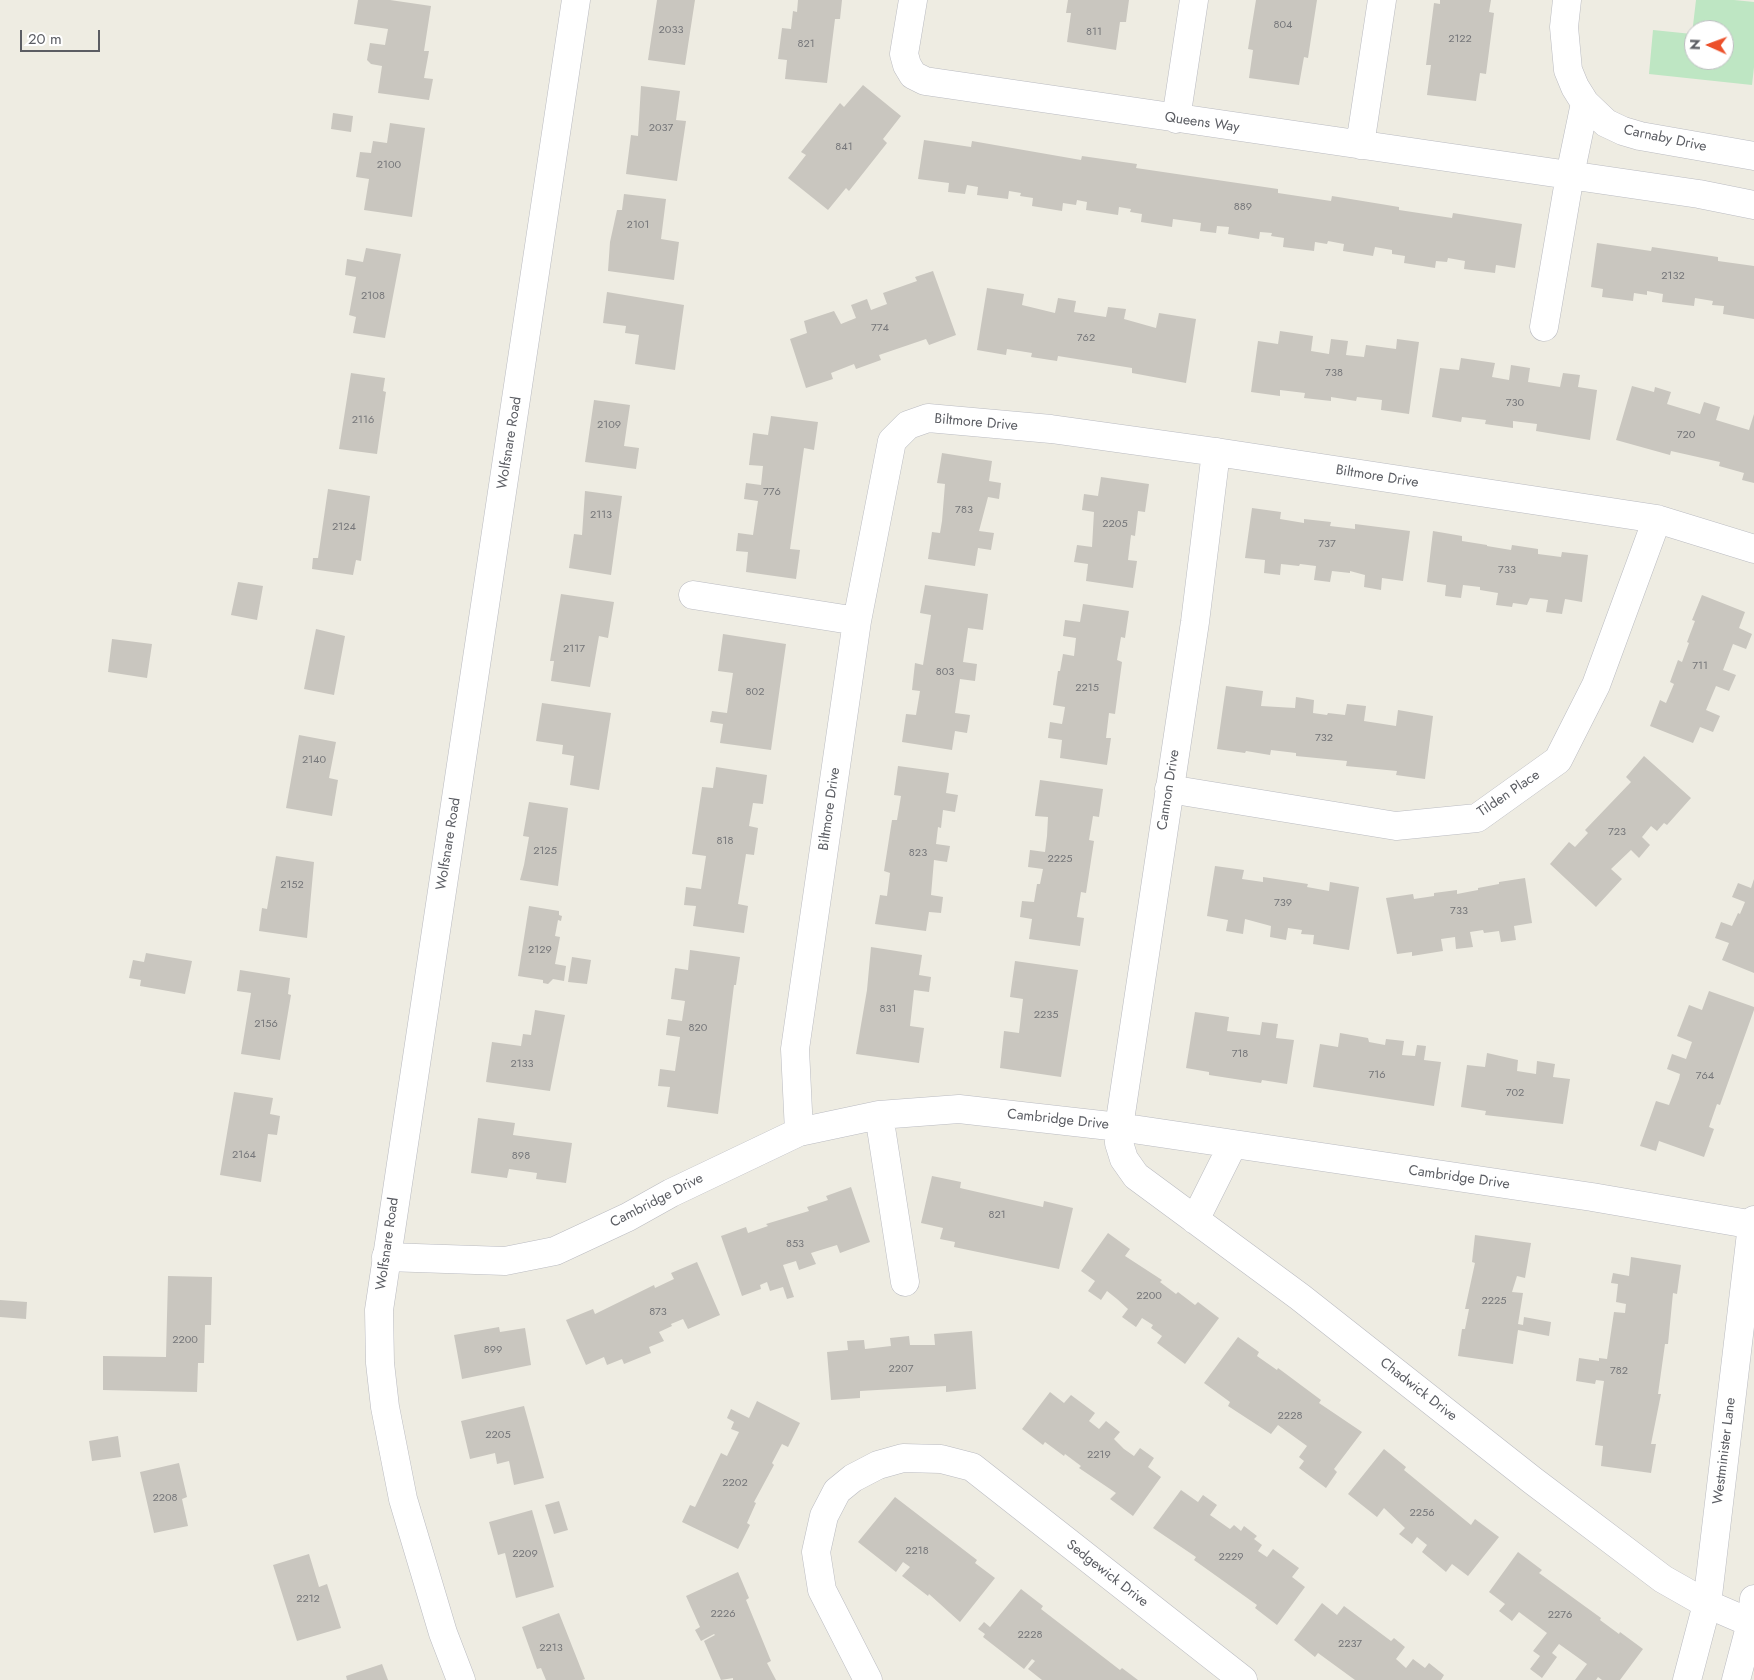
<!DOCTYPE html>
<html>
<head>
<meta charset="utf-8">
<style>
	body { margin:0 }
	#map { position:relative; width:1754px; height:1680px; overflow:hidden; background:#eeece2; font-family:Jost,sans-serif }
	canvas { display:block }
	.north { position:absolute; left:1684px; top:20px; width:50px; height:50px; box-sizing:border-box; background:#fff; border:1px solid #bdbec1; border-radius:50%; rotate:272deg; font-size:14px; font-weight:700; line-height:20px; text-align:center; color:#5b5d63 }
	.north::after { content:''; display:block; margin:auto; width:18px; height:22px; background:#ec502a; clip-path:polygon(50% 0,100% 100%,50% 72%,0 100%) }
	.scale { position:absolute; left:20px; top:30px; width:80px; height:22px; box-sizing:border-box; border:2px solid #5b5d63; border-top:0; padding-left:6px; font-size:15px; line-height:18px; white-space:nowrap; color:#5b5d63; -webkit-text-stroke:4px #fff; paint-order:stroke }
</style>
</head>
<body>
<div id="map">
<canvas width="1754" height="1680"></canvas>
<div class="north">N</div>
<div class="scale">20 m</div>
</div>
<script>
const context = document.querySelector('canvas').getContext('2d');
context.lineJoin = 'round';
function fillPath(path, color) { context.fillStyle = color; context.fill(path, 'evenodd'); }
const shape = rows => new Path2D(rows.map(r => 'M' + r).join(''));
function stroke(path, color, width, dash) { context.strokeStyle = color; context.lineWidth = width; context.lineCap = dash ? 'butt' : 'round'; context.setLineDash(dash || []); context.stroke(path); }
function label(font, color, halo, rows, align = 'center') {
  context.font = font + ' Jost,sans-serif'; context.lineWidth = 4; context.setLineDash([]); context.textBaseline = 'middle'; context.strokeStyle = halo; context.fillStyle = color; for (const [text, x, y, turn = 0] of rows) {
    context.save(); context.translate(x, y); context.rotate((+turn || 0) * Math.PI / 180); context.textAlign = isNaN(turn) ? turn : align; if (halo) context.strokeText(text, 0, 0); context.fillText(text, 0, 0); context.restore();
  }
}
fillPath(shape([
	[1696,0,1734,0,1754,2,1754,67,1752,85,1649,74,1653,30,1692,34],
	[1694,30,1724,30,1724,60,1694,60]
]), '#bee6c3');
fillPath(shape([
	[358,0,390,0,431,6,424,51,429,51,424,78,433,79,429,100,378,93,382,66,371,64,367,60,370,43,385,45,388,29,354,24],
	[657,0,695,0,685,65,648,60],
	[798,0,842,0,840,19,835,19,827,83,785,79,787,60,778,59,782,28,791,29,793,11,797,12],
	[1068,0,1129,0,1126,22,1120,22,1116,50,1067,42,1071,13,1066,13],
	[1256,0,1317,0,1308,58,1304,57,1299,85,1249,78,1253,50,1248,49],
	[1440,0,1491,0,1489,12,1494,13,1486,74,1480,73,1476,101,1427,95,1431,65,1426,65,1434,3,1440,4],
	[863,85,901,116,883,139,887,143,849,191,846,188,828,210,788,178,806,155,801,152,840,103,844,107],
	[641,86,680,91,676,120,686,121,677,181,626,174,631,135,638,136],
	[333,113,353,116,351,132,331,129],
	[390,123,425,128,412,217,364,210,369,179,356,177,360,152,371,153,373,141,387,143],
	[924,140,971,147,972,141,1081,160,1082,156,1137,164,1136,168,1278,189,1278,193,1331,201,1332,196,1399,207,1399,210,1452,218,1453,213,1522,224,1515,268,1496,265,1495,273,1464,269,1465,261,1448,258,1447,262,1436,261,1435,268,1404,263,1405,256,1392,254,1392,250,1375,247,1373,256,1343,251,1344,244,1328,241,1327,244,1315,242,1314,251,1283,247,1284,238,1271,236,1272,233,1260,232,1259,239,1228,234,1229,227,1217,226,1216,233,1200,231,1201,223,1173,219,1172,227,1141,222,1142,214,1130,212,1131,209,1119,207,1118,215,1086,210,1087,202,1077,200,1076,205,1063,203,1062,211,1032,206,1033,198,1020,196,1021,193,1009,191,1008,199,977,195,978,187,967,185,965,194,948,192,949,183,918,179],
	[624,194,666,199,661,239,679,242,674,280,608,271,610,242,617,210,622,210],
	[1597,243,1651,251,1652,247,1718,257,1718,261,1754,266,1754,319,1723,314,1724,306,1712,305,1713,301,1695,298,1694,306,1662,302,1663,294,1647,291,1647,295,1634,293,1633,301,1602,297,1603,289,1591,287],
	[366,248,401,254,385,338,353,333,356,317,349,315,356,277,345,275,347,259,363,262],
	[933,271,956,335,929,345,926,339,879,355,881,360,856,369,854,364,831,373,833,379,806,388,790,339,807,333,804,321,834,311,841,324,856,318,851,305,867,299,871,310,887,304,883,293,917,281,915,277],
	[987,288,1024,294,1022,305,1055,313,1058,298,1076,301,1074,312,1106,317,1108,307,1126,309,1124,319,1156,328,1159,313,1196,319,1186,383,1132,373,1132,368,1058,356,1057,361,1031,357,1032,353,1007,349,1006,355,977,350],
	[607,292,684,305,675,370,635,364,639,335,625,333,626,326,603,323],
	[1280,331,1313,336,1311,351,1329,354,1331,339,1348,341,1346,355,1364,357,1366,345,1396,349,1397,339,1419,342,1409,414,1381,410,1382,400,1357,397,1356,401,1331,397,1331,401,1304,398,1305,393,1280,390,1280,396,1251,392,1258,341,1278,344],
	[1461,358,1495,363,1492,377,1509,380,1511,365,1530,368,1528,382,1560,387,1563,373,1580,375,1578,387,1597,390,1590,440,1536,431,1537,424,1513,421,1513,428,1485,424,1486,420,1462,417,1461,422,1432,417,1440,368,1459,370],
	[351,373,385,378,383,391,386,392,377,454,339,449],
	[1632,386,1654,392,1655,387,1671,392,1667,404,1700,414,1704,402,1720,407,1716,420,1749,430,1754,414,1754,483,1742,480,1744,473,1719,466,1720,462,1671,451,1670,455,1616,440],
	[594,400,630,405,624,446,639,448,636,469,585,462],
	[771,416,818,422,814,450,804,448,790,549,800,550,796,579,746,572,748,552,736,551,738,533,753,535,758,501,744,499,746,483,761,485,763,466,749,465,753,433,768,435],
	[942,453,992,461,989,481,1001,483,999,499,988,497,979,531,994,533,991,550,978,548,975,566,928,559,932,532,940,533,942,521,945,484,937,483],
	[1101,477,1149,484,1145,512,1138,511,1135,536,1131,535,1128,560,1137,561,1133,588,1086,581,1088,564,1074,562,1077,545,1092,547,1094,512,1082,510,1084,494,1098,496],
	[328,489,370,496,361,561,356,560,353,575,312,569,313,558,318,558],
	[585,491,622,496,611,575,569,568,574,534,582,535],
	[1252,508,1281,512,1280,519,1304,523,1304,519,1331,522,1330,526,1355,529,1355,524,1410,531,1403,581,1382,578,1381,590,1364,587,1365,575,1350,571,1350,573,1332,571,1330,582,1314,580,1316,566,1300,564,1299,566,1281,564,1280,575,1264,573,1265,560,1245,558],
	[1433,531,1462,536,1462,541,1487,545,1487,546,1511,550,1512,545,1538,549,1538,554,1561,557,1562,552,1588,555,1582,602,1565,599,1562,614,1546,612,1548,600,1530,598,1527,605,1513,603,1512,607,1496,605,1498,593,1480,590,1480,587,1463,585,1461,598,1445,596,1446,585,1427,582],
	[238,582,263,586,257,620,231,615],
	[925,585,988,594,983,630,968,628,963,662,977,664,975,681,960,679,955,713,970,715,967,733,955,731,952,750,902,742,906,714,916,715,920,691,912,690,915,663,923,665,931,615,920,613],
	[561,594,614,602,608,638,599,636,590,687,551,681,554,661,550,661],
	[1702,595,1745,612,1739,628,1752,634,1746,649,1733,644,1723,670,1736,675,1729,691,1716,686,1706,710,1720,716,1713,732,1700,727,1693,743,1650,726,1660,700,1666,703,1674,684,1670,682,1678,660,1682,662,1689,643,1687,642,1695,621,1692,620],
	[1083,604,1129,611,1125,638,1121,637,1117,660,1122,662,1115,714,1109,713,1106,738,1111,738,1107,765,1060,758,1062,740,1048,738,1050,722,1062,724,1063,719,1065,707,1053,705,1058,671,1060,671,1063,654,1074,656,1076,638,1063,636,1065,620,1080,622],
	[316,629,345,636,334,695,304,689],
	[723,634,786,644,771,750,720,743,723,724,710,722,712,711,727,713,733,673,718,671],
	[112,639,152,644,147,678,108,672],
	[1226,686,1263,691,1261,706,1295,708,1296,697,1314,700,1313,713,1327,715,1328,713,1345,715,1347,704,1366,706,1364,721,1396,726,1398,710,1433,716,1425,779,1396,775,1397,771,1346,766,1347,761,1296,756,1296,753,1271,750,1270,755,1246,751,1245,753,1217,749],
	[542,703,611,713,599,790,570,785,574,756,562,754,563,745,536,741],
	[299,735,336,742,329,778,338,780,332,816,286,808],
	[1644,756,1691,798,1667,825,1664,823,1657,831,1651,826,1642,837,1650,845,1639,858,1631,850,1611,869,1622,879,1596,907,1550,864,1569,842,1575,847,1588,833,1585,830,1631,782,1626,777],
	[898,766,949,773,946,793,958,795,955,812,943,810,941,828,938,827,936,844,950,846,947,862,934,860,931,895,943,897,941,913,929,912,926,931,875,924,880,895,887,896,890,873,884,871,892,820,897,820,901,796,894,795],
	[716,767,767,775,763,804,753,803,749,826,758,828,754,855,746,854,738,904,748,906,744,933,693,926,696,906,684,905,686,887,701,889,706,856,692,854,702,787,713,788],
	[1040,780,1103,789,1099,817,1093,816,1089,840,1094,841,1086,893,1081,892,1077,917,1084,918,1080,946,1029,939,1032,919,1020,917,1022,901,1034,902,1037,884,1040,884,1043,869,1028,867,1030,850,1045,852,1047,836,1048,817,1035,816],
	[529,802,568,808,558,886,520,880,524,865,529,837,523,836],
	[276,856,314,862,307,938,259,931,262,908,267,909],
	[1215,866,1244,870,1242,879,1263,882,1263,877,1308,884,1307,887,1329,891,1330,882,1359,887,1349,950,1313,944,1314,935,1301,934,1302,930,1288,928,1286,940,1270,937,1271,926,1245,919,1243,934,1226,931,1228,920,1207,916],
	[1525,878,1532,923,1514,926,1516,940,1501,942,1499,931,1484,933,1483,930,1470,932,1473,947,1456,949,1455,937,1441,939,1443,951,1412,956,1412,952,1397,954,1386,898,1413,894,1414,899,1434,896,1434,893,1457,890,1457,894,1478,890,1478,888,1499,884,1499,882],
	[1754,879,1754,973,1722,960,1729,943,1715,938,1721,922,1732,926,1738,913,1740,914,1745,902,1732,897,1738,883,1751,888],
	[529,906,559,911,559,915,562,916,561,921,558,920,555,936,560,937,555,964,566,966,564,981,553,979,548,984,543,983,543,980,518,976],
	[871,947,922,955,919,975,931,977,929,992,914,990,910,1026,924,1028,919,1063,856,1054,867,990],
	[690,950,740,957,736,985,734,985,718,1114,667,1107,670,1087,658,1086,660,1069,675,1071,680,1037,666,1035,668,1019,682,1021,685,1001,671,999,675,968,688,970],
	[146,953,192,961,185,994,140,986,141,980,129,978,133,960,144,962],
	[572,957,591,960,587,984,568,982],
	[1015,961,1078,970,1061,1077,1000,1068,1004,1031,1019,1033,1023,999,1010,997],
	[240,970,290,978,288,994,291,995,280,1060,241,1054,251,993,237,991],
	[1709,991,1754,1007,1754,1010,1720,1105,1717,1104,1709,1127,1714,1129,1704,1157,1659,1141,1656,1151,1640,1146,1656,1101,1669,1105,1679,1079,1680,1074,1667,1069,1672,1054,1686,1059,1692,1042,1677,1036,1689,1005,1702,1010],
	[535,1010,565,1015,550,1091,486,1082,492,1042,521,1046,523,1034,531,1035],
	[1195,1012,1229,1017,1227,1031,1260,1035,1262,1022,1278,1024,1276,1038,1294,1040,1287,1084,1262,1080,1261,1083,1209,1075,1209,1072,1186,1068],
	[1340,1033,1368,1038,1369,1042,1385,1045,1386,1039,1404,1041,1402,1055,1415,1056,1417,1045,1426,1046,1424,1060,1441,1062,1434,1106,1313,1087,1320,1044,1338,1047],
	[1487,1053,1518,1060,1517,1071,1536,1074,1537,1061,1555,1064,1553,1077,1570,1079,1563,1124,1485,1115,1486,1111,1461,1107,1467,1065,1485,1067],
	[234,1092,273,1098,270,1114,280,1116,277,1135,268,1134,261,1182,220,1175],
	[478,1118,515,1123,513,1135,572,1143,566,1183,536,1179,537,1173,509,1169,507,1178,471,1173],
	[932,1176,961,1182,960,1188,1043,1207,1044,1201,1073,1208,1059,1269,954,1247,955,1242,940,1239,943,1228,921,1223],
	[851,1187,870,1242,840,1253,837,1245,811,1253,816,1264,799,1270,796,1261,783,1265,794,1297,787,1299,783,1287,770,1291,767,1282,760,1285,761,1289,742,1296,721,1236,746,1227,748,1233,768,1226,766,1224,809,1211,807,1207,828,1200,826,1196],
	[1108,1233,1130,1249,1125,1256,1162,1280,1160,1282,1176,1294,1178,1292,1195,1305,1198,1302,1219,1318,1185,1364,1157,1343,1162,1336,1151,1328,1153,1325,1142,1318,1136,1327,1122,1317,1128,1309,1117,1299,1107,1291,1101,1300,1088,1291,1095,1281,1081,1271],
	[1475,1235,1531,1243,1525,1278,1517,1276,1512,1292,1523,1293,1518,1324,1523,1325,1524,1317,1551,1322,1549,1336,1518,1330,1513,1364,1458,1356,1462,1329,1465,1329,1469,1309,1465,1309,1475,1263,1472,1262],
	[1631,1257,1681,1265,1677,1294,1673,1293,1668,1344,1665,1344,1658,1394,1661,1394,1651,1444,1656,1444,1651,1473,1601,1466,1603,1446,1595,1445,1604,1381,1596,1380,1595,1384,1576,1381,1579,1358,1599,1361,1599,1358,1607,1359,1614,1312,1625,1313,1626,1304,1616,1302,1618,1284,1611,1283,1613,1273,1629,1276],
	[697,1262,720,1315,688,1329,683,1319,671,1324,672,1326,659,1332,664,1341,649,1347,651,1353,624,1364,622,1359,607,1365,604,1357,586,1365,566,1320,593,1309,595,1314,654,1285,655,1288,674,1279,671,1273],
	[168,1276,212,1277,211,1325,205,1325,204,1363,198,1363,197,1392,103,1390,103,1356,166,1357],
	[0,1300,27,1302,26,1319,0,1317],
	[499,1327,500,1332,525,1328,531,1365,462,1379,454,1335],
	[972,1331,976,1389,946,1392,946,1386,860,1391,860,1398,831,1400,827,1352,848,1350,847,1341,864,1340,865,1349,891,1346,890,1338,909,1336,910,1345,935,1345,934,1334],
	[1238,1337,1259,1352,1257,1356,1277,1370,1278,1368,1321,1400,1319,1403,1362,1432,1334,1469,1337,1472,1326,1488,1299,1468,1304,1461,1299,1457,1307,1446,1278,1425,1271,1434,1228,1406,1230,1402,1204,1383],
	[1050,1392,1064,1403,1071,1395,1095,1413,1089,1421,1099,1429,1106,1421,1120,1432,1114,1439,1124,1449,1134,1456,1140,1448,1154,1458,1148,1467,1161,1477,1133,1516,1110,1499,1116,1493,1079,1468,1081,1466,1065,1454,1064,1456,1045,1442,1043,1445,1022,1429],
	[757,1401,800,1423,788,1447,782,1444,772,1463,774,1465,754,1502,756,1503,747,1523,750,1525,738,1549,682,1522,690,1505,695,1507,721,1453,727,1456,739,1432,731,1429,734,1422,727,1418,731,1409,749,1418],
	[524,1406,544,1478,514,1485,509,1461,497,1464,495,1453,470,1459,461,1421],
	[118,1436,121,1457,92,1461,89,1441],
	[1384,1449,1406,1467,1404,1470,1471,1525,1475,1519,1499,1537,1468,1576,1452,1564,1446,1572,1422,1552,1427,1545,1417,1537,1412,1544,1399,1534,1405,1528,1384,1508,1377,1517,1348,1494],
	[179,1463,187,1497,182,1499,188,1526,154,1533,140,1472],
	[1181,1490,1198,1502,1203,1495,1217,1505,1210,1515,1230,1529,1234,1525,1241,1531,1244,1526,1257,1536,1254,1539,1262,1545,1258,1551,1267,1557,1273,1549,1299,1568,1292,1577,1305,1587,1277,1625,1255,1608,1257,1605,1194,1560,1196,1557,1153,1528],
	[895,1497,977,1560,975,1563,995,1578,960,1622,929,1594,928,1596,902,1576,910,1567,903,1562,896,1572,858,1542],
	[559,1501,568,1530,554,1534,545,1505],
	[532,1510,554,1587,516,1598,505,1553,498,1555,489,1522],
	[1518,1552,1542,1570,1539,1573,1601,1618,1600,1620,1619,1634,1620,1632,1643,1649,1620,1680,1602,1680,1598,1677,1596,1680,1575,1680,1587,1664,1559,1644,1552,1653,1557,1657,1542,1678,1530,1669,1540,1656,1533,1651,1547,1633,1519,1612,1512,1621,1499,1611,1505,1604,1489,1592],
	[309,1554,319,1587,327,1584,341,1628,297,1641,273,1565],
	[738,1572,749,1598,746,1600,771,1661,767,1663,776,1680,733,1680,733,1678,721,1680,704,1641,715,1635,714,1634,701,1641,695,1630,700,1627,686,1596],
	[1021,1589,1043,1606,1041,1609,1120,1670,1122,1668,1138,1680,1042,1680,1028,1669,1035,1661,1032,1659,1024,1669,983,1637,985,1634,978,1629,984,1622,990,1627],
	[1322,1603,1337,1615,1344,1606,1391,1641,1394,1638,1405,1647,1396,1659,1406,1668,1413,1659,1425,1668,1429,1663,1444,1675,1441,1680,1355,1680,1318,1653,1315,1657,1294,1640],
	[559,1613,585,1679,582,1680,546,1680,541,1668,537,1669,522,1627],
	[382,1664,388,1680,347,1680,346,1676]
]), '#c9c6bf');
const minor = shape([
	[913,0,904,54,907,65,913,75,925,81,1699,194,1754,205],
	[1567,0,1564,27,1568,70,1575,87,1585,103,1606,123,1623,131,1640,136,1754,156],
	[1176,119,1194,0],
	[1360,145,1382,0],
	[1544,327,1570,175,1585,103],
	[1216,452,1195,622,1119,1127,1119,1143,1124,1159,1136,1176,1300,1297,1532,1480,1663,1579,1707,1604,1751,1623],
	[693,595,857,621],
	[1169,789,1396,826,1477,818,1558,760,1596,685,1657,519],
	[879,1115,905,1282],
	[799,1132,795,1049,857,621,892,441,908,425,928,418,1051,429,1216,452,1657,519,1754,549],
	[1195,1220,1233,1144],
	[386,1257,505,1261,555,1251,628,1217,671,1193,799,1132,879,1115,959,1109,1119,1127,1592,1197,1754,1225],
	[868,1680,822,1590,816,1552,824,1516,837,1491,853,1478,878,1465,903,1458,941,1459,972,1467,1243,1680]
]);
const tertiary = shape([
	[461,1680,443,1633,403,1499,385,1407,380,1363,379,1310,576,0],
	[1687,1680,1707,1604,1752,1225,1754,1220],
	[1736,1680,1751,1623,1754,1599]
]);
stroke(minor, '#babbc1', 29);
stroke(tertiary, '#babbc1', 29);
stroke(minor, '#fff', 28);
stroke(tertiary, '#fff', 28);
label('11px', '#76777a', null, [
	["804",1283,25],
	["2033",671,30],
	["811",1094,32],
	["2122",1460,39],
	["821",806,44],
	["2037",661,128],
	["841",844,147],
	["2100",389,165],
	["889",1243,207],
	["2101",638,225],
	["2132",1673,276],
	["2108",373,296],
	["774",880,328],
	["762",1086,338],
	["738",1334,373],
	["730",1515,403],
	["2116",363,420],
	["2109",609,425],
	["720",1686,435],
	["776",772,492],
	["783",964,510],
	["2113",601,515],
	["2205",1115,524],
	["2124",344,527],
	["737",1327,544],
	["733",1507,570],
	["2117",574,649],
	["711",1700,666],
	["803",945,672],
	["2215",1087,688],
	["802",755,692],
	["732",1324,738],
	["2140",314,760],
	["723",1617,832],
	["818",725,841],
	["2125",545,851],
	["823",918,853],
	["2225",1060,859],
	["2152",292,885],
	["739",1283,903],
	["733",1459,911],
	["2129",540,950],
	["831",888,1009],
	["2235",1046,1015],
	["2156",266,1024],
	["820",698,1028],
	["718",1240,1054],
	["2133",522,1064],
	["716",1377,1075],
	["764",1705,1076],
	["702",1515,1093],
	["2164",244,1155],
	["898",521,1156],
	["821",997,1215],
	["853",795,1244],
	["2200",1149,1296],
	["2225",1494,1301],
	["873",658,1312],
	["2200",185,1340],
	["899",493,1350],
	["2207",901,1369],
	["782",1619,1371],
	["2228",1290,1416],
	["2205",498,1435],
	["2219",1099,1455],
	["2202",735,1483],
	["2208",165,1498],
	["2256",1422,1513],
	["2218",917,1551],
	["2209",525,1554],
	["2229",1231,1557],
	["2212",308,1599],
	["2226",723,1614],
	["2276",1560,1615],
	["2228",1030,1635],
	["2237",1350,1644],
	["2213",551,1648]
]);
label('14px', '#5b5d63', '#fff', [
	["Queens Way",1202,123,8],
	["Carnaby Drive",1665,139,12],
	["Biltmore Drive",976,423,5],
	["Wolfsnare Road",510,443,-81],
	["Biltmore Drive",1377,477,9],
	["Cannon Drive",1169,790,-81],
	["Tilden Place",1509,794,-34],
	["Biltmore Drive",830,809,-82],
	["Wolfsnare Road",449,844,-81],
	["Cambridge Drive",1058,1120,6],
	["Cambridge Drive",1459,1178,8],
	["Cambridge Drive",657,1201,-27],
	["Wolfsnare Road",388,1244,-82],
	["Chadwick Drive",1418,1390,38],
	["Westminister Lane",1725,1451,-83],
	["Sedgewick Drive",1107,1574,38]
]);
</script>
</body>
</html>
